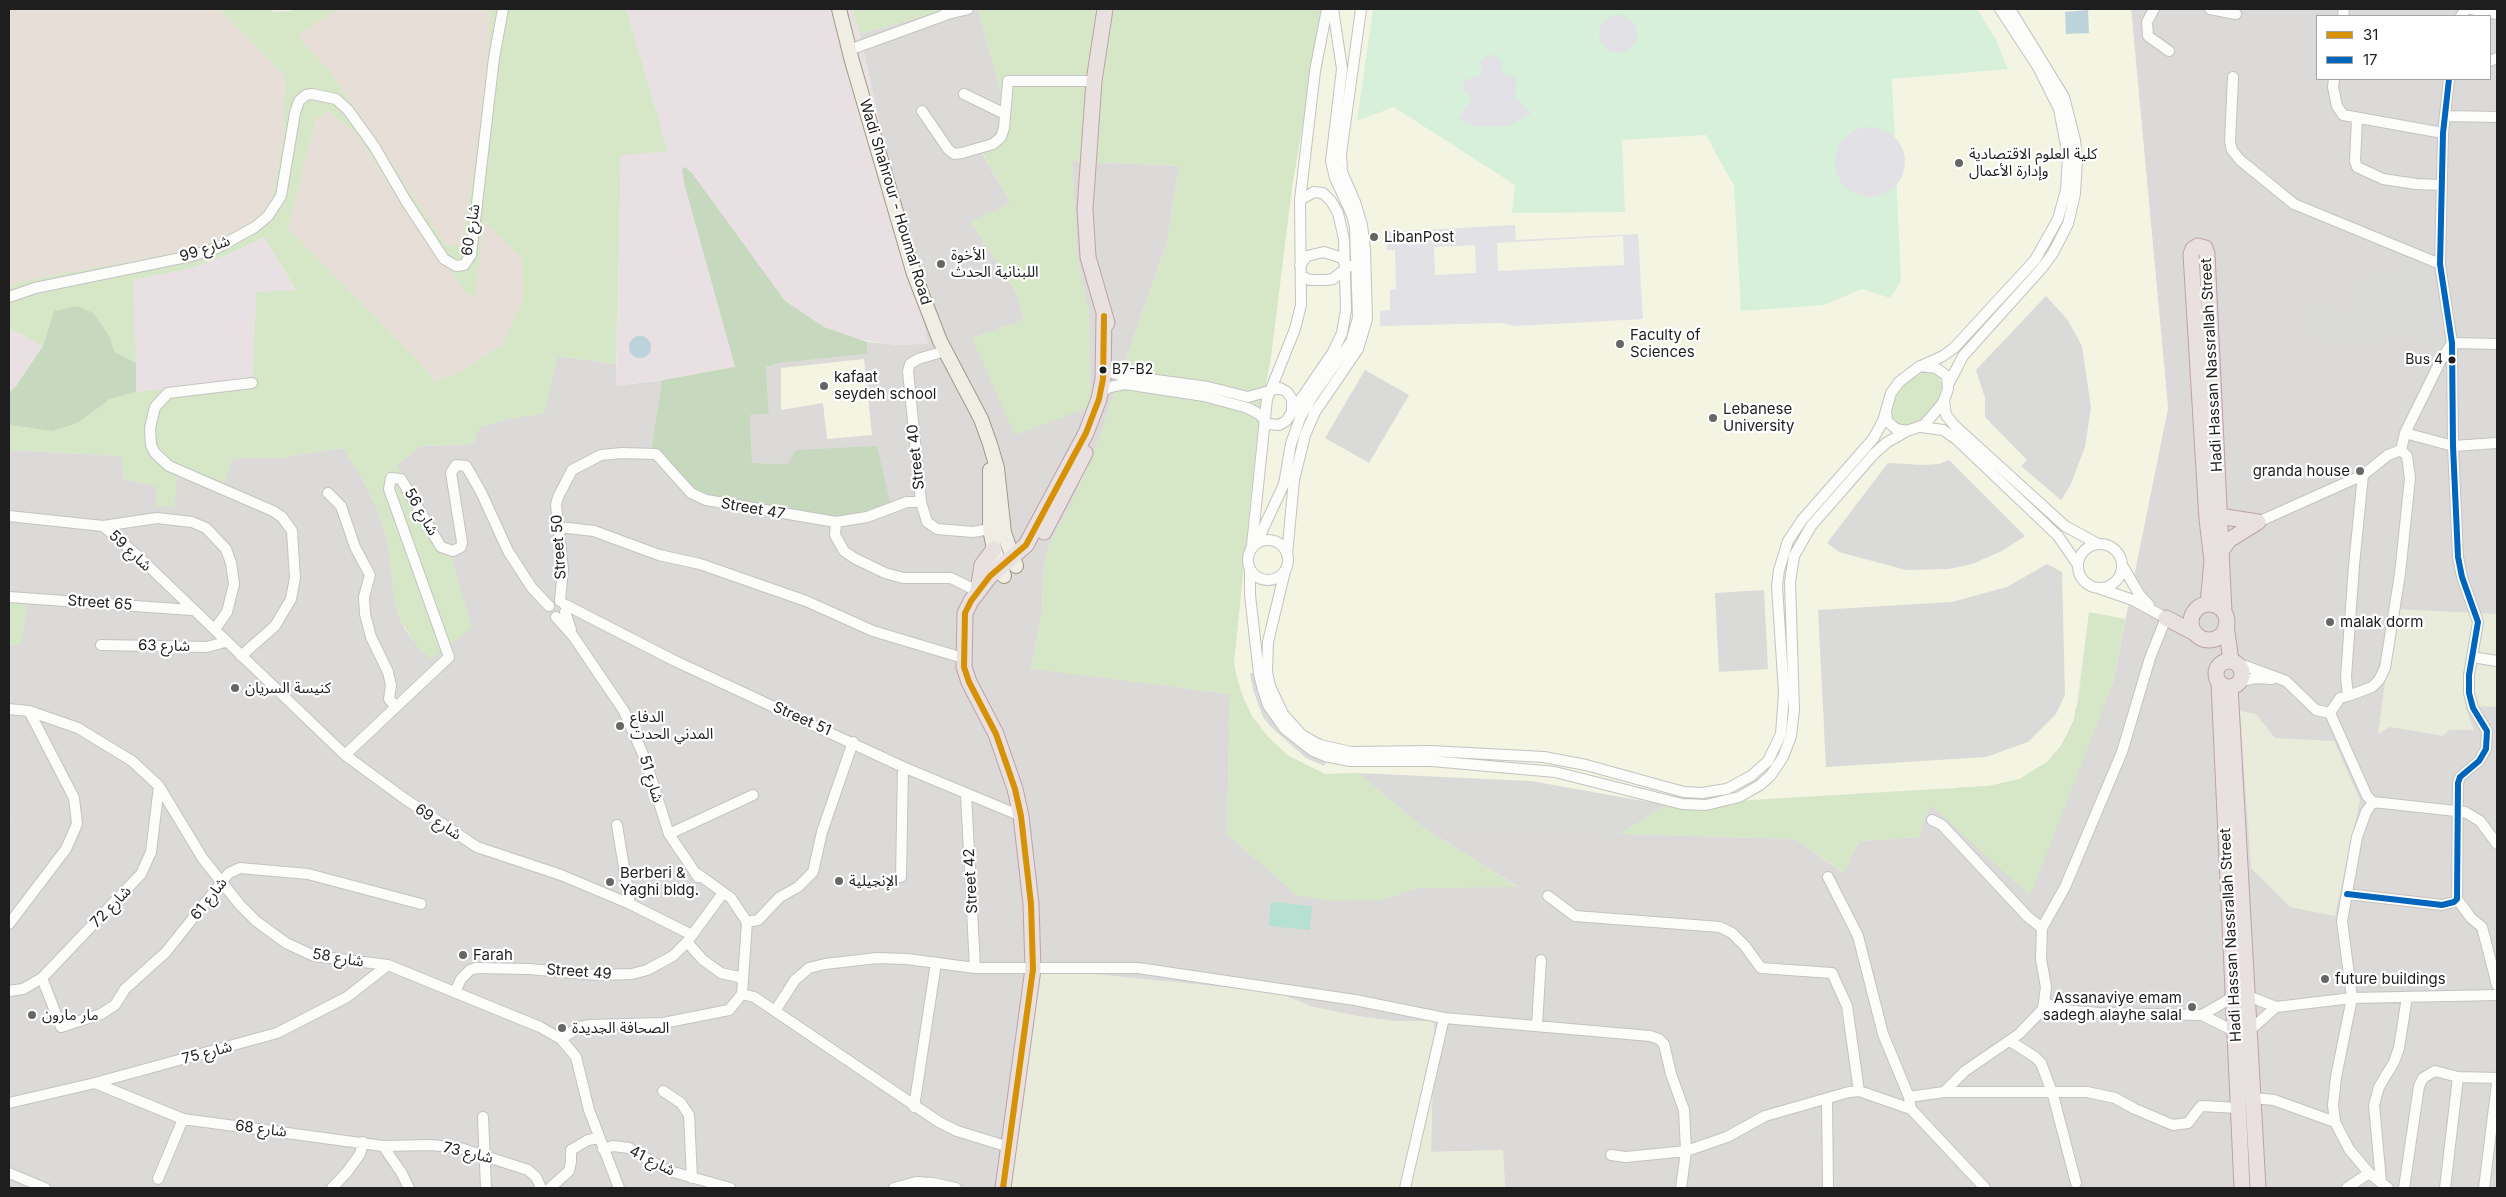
<!DOCTYPE html>
<html>
<head>
<meta charset="utf-8">
<style>
	body { margin:0 }
	#map { position:relative; width:2506px; height:1197px; overflow:hidden; background:#ecebe7; font-family:Inter,sans-serif }
	canvas { display:block }
	.frame { position:absolute; inset:0; border:10px solid #1e1e1e; pointer-events:none }
	.legend { position:absolute; left:2316px; top:15px; width:175px; height:65px; box-sizing:border-box; background:#fff; border:1px solid #a5a5a5; margin:0; padding:6px 9px; list-style:none; font-size:15px; color:#1e1e1e }
	.legend li { display:flex; align-items:center; gap:10px; height:25px }
	.legend b { width:25px; border:1px solid #a5a5a5 }
</style>
</head>
<body>
<div id="map">
<canvas width="2506" height="1197"></canvas>
<div class="frame"></div>
<ul class="legend">
<li><b style="height:6px;background:#d69204"></b>31</li>
<li><b style="height:6px;background:#0065bd"></b>17</li>
</ul>
</div>
<script>
const context = document.querySelector('canvas').getContext('2d');
context.lineJoin = 'round';
function fillPath(path, color) { context.fillStyle = color; context.fill(path, 'evenodd'); }
const shape = rows => new Path2D(rows.map(r => 'M' + r).join(''));
function stroke(path, color, width, dash) { context.strokeStyle = color; context.lineWidth = width; context.lineCap = dash ? 'butt' : 'round'; context.setLineDash(dash || []); context.stroke(path); }
function label(font, color, halo, rows, align = 'center') {
  context.font = font + ' Inter,"Noto Sans Arabic",sans-serif'; context.lineWidth = 4.5; context.setLineDash([]); context.textBaseline = 'middle'; context.strokeStyle = halo; context.fillStyle = color; for (const [text, x, y, turn = 0] of rows) {
    context.save(); context.translate(x, y); context.rotate((+turn || 0) * Math.PI / 180); context.textAlign = isNaN(turn) ? turn : align; if (halo) context.strokeText(text, 0, 0); context.fillText(text, 0, 0); context.restore();
  }
}
fillPath(shape([
	[948,9,978,9,1000,90,1008,132,981,152,1011,203,971,222,1015,291,1024,320,972,338,1060,417,1090,407,1089,312,1078,261,1072,161,1179,166,1167,243,1119,378,1098,442,1070,506,1049,544,1043,574,1042,613,1031,668,1230,694,1227,834,1296,894,1382,900,1417,888,1517,886,1424,828,1795,839,1843,873,1859,841,1919,837,1923,821,1931,805,2113,683,2168,408,2131,9,2497,9,2497,1188,1505,1188,1503,1150,1431,1152,1434,1021,1392,1021,1357,1016,1313,1007,1275,992,1006,1188,960,1188,937,1177,935,1188,9,1188,9,820,11,818,9,817,9,645,21,644,9,595,9,450,121,456,124,479,156,486,174,506,178,465,234,458,278,458,343,448,362,478,378,510,388,544,397,611,405,630,424,653,451,555,396,465,421,446,473,444,479,427,507,419,558,356,616,364,616,386,662,380,651,450,664,469,788,464,752,463,750,415,769,414,766,367,779,363,867,354,867,342,898,345,928,343,860,34],
	[2317,16,2490,16,2490,79,2317,79]
]), '#dbdad8');
fillPath(shape([
	[626,9,852,9,860,34,928,344,898,345,853,338,824,327,793,308,784,301,689,169,682,174,684,183,735,368,616,386,621,154,668,150],
	[264,237,296,291,256,292,253,379,136,392,133,280,192,268,229,254],
	[9,328,43,346,16,386,9,393]
]), '#e9e0e4');
fillPath(shape([
	[1322,9,2131,9,2168,408,2125,619,2089,613,2074,720,2061,746,2047,762,2020,779,1989,786,1666,805,1621,834,1358,773,1325,774,1289,756,1269,738,1247,708,1239,686,1234,663,1258,428,1271,357,1292,188],
	[864,359,872,435,827,439,823,403,781,410,781,368]
]), '#f4f4e3');
fillPath(shape([
	[2406,265,2424,271,2425,282,2424,296,2439,304,2438,345,2388,330,2376,335,2372,347,2321,338,2307,322,2311,305,2322,302,2333,310,2347,313,2354,309,2367,280,2395,270,2398,271],
	[2046,296,2067,319,2082,346,2091,408,2085,447,2070,486,2061,500,2021,466,2027,460,1985,417,1985,398,1976,370],
	[1365,370,1409,395,1369,463,1325,438],
	[1949,460,2025,536,2002,551,1972,564,1949,569,1906,570,1839,552,1827,543,1888,463,1924,465,1939,464],
	[2047,564,2062,572,2065,695,2056,714,2028,742,1986,757,1826,767,1818,610,1952,602,2007,587],
	[1764,590,1768,669,1719,672,1715,593],
	[1250,673,1257,673,1285,734,1305,752,1328,759,1324,766,1306,758,1271,727,1263,717,1253,690],
	[1358,773,1531,781,1666,805,1621,834,1424,828]
]), '#dadad8');
fillPath(shape([
	[9,9,219,9,285,76,283,140,271,203,254,222,217,240,182,252,23,281,9,288],
	[337,9,490,9,487,64,477,151,461,246,446,246,329,70,296,35],
	[328,111,356,133,396,195,465,291,484,219,522,259,523,299,503,344,462,371,435,382,421,364,288,228,316,119]
]), '#e6ded7');
fillPath(shape([
	[2395,609,2497,614,2497,707,2465,706,2474,730,2449,730,2443,736,2390,727,2378,734],
	[2240,711,2256,714,2275,738,2334,741,2360,800,2335,916,2290,907,2251,868],
	[1034,968,1275,992,1313,1007,1357,1016,1392,1021,1434,1021,1431,1152,1503,1150,1505,1188,1006,1188]
]), '#e9ebdb');
fillPath(shape([
	[219,9,271,9,272,12,292,11,293,9,337,9,297,36,329,70,446,245,461,246,477,151,487,64,490,9,626,9,668,151,621,155,616,364,558,356,544,414,507,419,480,427,473,444,421,446,397,465,451,555,472,628,431,659,417,646,401,621,394,600,388,544,378,510,362,478,343,448,278,458,234,458,223,484,178,465,174,507,156,506,156,486,124,479,121,456,9,450,9,425,52,431,78,423,110,399,136,392,253,379,256,292,296,290,264,237,229,254,192,268,133,280,136,363,115,352,108,334,54,311,43,346,9,328,9,288,23,281,182,252,217,240,254,222,271,203,283,140,285,76],
	[328,111,356,133,396,195,465,291,475,298,484,220,522,259,523,299,503,344,462,371,435,382,421,364,288,228,316,119],
	[852,9,948,9,860,34],
	[978,9,1322,9,1292,188,1271,357,1258,428,1234,662,1236,674,1243,697,1253,718,1269,738,1289,756,1325,774,1358,773,1424,828,1518,887,1417,888,1382,900,1330,901,1296,895,1227,834,1230,694,1031,669,1042,613,1043,574,1049,544,1070,506,1098,442,1119,378,1167,244,1179,166,1072,161,1078,261,1089,312,1090,407,1015,435,972,338,1024,320,1015,291,971,222,1011,203,981,151,1008,131,1000,90],
	[1931,371,1938,375,1943,385,1938,400,1925,418,1907,427,1897,426,1890,415,1893,402,1901,389,1911,379,1923,372],
	[9,595,29,596,21,644,9,645],
	[2089,612,2125,619,2113,683,2030,896,1931,805,1923,821,1919,837,1859,841,1844,873,1795,839,1621,834,1666,805,1989,786,2020,779,2047,762,2061,747,2071,729,2077,710]
]), '#d6e7c8');
fillPath(shape([
	[685,167,692,173,785,301,824,327,867,342,867,354,779,363,766,367,769,414,750,415,752,463,788,464,796,450,877,446,891,507,837,526,707,495,686,488,651,450,662,380,735,367,684,183,682,169],
	[78,306,93,313,108,334,115,352,136,363,136,392,110,399,78,423,52,431,9,425,9,393,16,386,43,346,54,311]
]), '#c6d9be');
fillPath(shape([
	[1373,9,1977,9,1995,38,2008,69,1892,79,1901,281,1890,298,1862,289,1824,305,1741,311,1734,186,1706,135,1622,140,1625,212,1512,213,1515,185,1394,107,1357,121]
]), '#d7f0d9');
fillPath(shape([
	[1271,902,1312,906,1310,930,1269,926]
]), '#b6e0d2');
fillPath(shape([
	'1599 34a19 19 0 1 1 38 0a19 19 0 1 1-38 0Z',
	[1489,54,1500,58,1503,65,1501,73,1517,78,1515,95,1531,114,1508,126,1478,127,1458,119,1472,98,1464,91,1463,81,1482,74,1480,62],
	'1835 162a35 35 0 1 1 70 0a35 35 0 1 1-70 0Z',
	[1515,225,1516,240,1638,234,1643,319,1516,326,1502,323,1380,326,1380,311,1390,310,1390,290,1396,289,1395,250,1387,250,1387,232],
	[1623,236,1624,265,1498,271,1497,243],
	[1475,245,1476,273,1435,275,1434,247]
]), '#e2e1e5');
fillPath(shape([
	[2088,10,2089,33,2066,34,2065,12],
	'629 347a11 11 0 1 1 22 0a11 11 0 1 1-22 0Z'
]), '#bdd3dc');
const minor = shape([
	[2154,9,2147,22,2148,36,2169,51],
	[2210,9,2236,14],
	[2471,9,2497,14],
	[948,14,968,9],
	[2343,16,2344,9],
	[2461,16,2466,9],
	[849,50,948,14,946,9],
	[2490,61,2497,58],
	[2233,77,2230,142,2232,150,2240,160,2294,204,2440,264],
	[2334,79,2333,87,2337,106,2343,115,2443,133],
	[964,94,1005,114],
	[922,111,948,149,954,154,962,153,993,144,1001,137,1004,128,1008,81,1094,81],
	[2446,116,2497,117],
	[2357,119,2355,161,2357,167,2383,179,2416,184,2441,185],
	[1300,265,1307,256,1324,252,1342,258,1345,264],
	[1301,276,1310,280,1327,280,1333,279,1349,266],
	[9,297,35,288,191,256,217,248,255,227,268,216,281,196,295,113,299,101,306,95,312,94,336,99,348,110,374,146,406,201,444,259,456,266,464,265,471,255,494,58,503,9],
	[2452,343,2497,344],
	[945,351,918,359,910,364,908,371,921,502,927,522,937,529,973,532,990,529],
	[1921,366,1943,356,1954,348,2035,260,2058,219,2066,190,2068,156,2059,109,2038,67,2000,9],
	[1104,370,1119,375,1208,387,1248,397,1280,388,1287,392,1292,399,1292,410],
	[1948,385,1963,356,2042,268,2053,253,2068,224,2075,194,2077,160,2075,140,2064,97,2010,9],
	[1101,392,1110,387,1125,384,1204,396,1248,408,1259,414,1268,424,1279,425,1286,421,1333,352,1342,333,1346,310,1344,239,1338,213,1331,201,1323,193,1314,192,1300,200],
	[1944,401,1946,415,1955,426,2065,526,2098,544],
	[1921,427,1943,430,1956,439,2058,536,2078,565],
	[2405,433,2453,446,2497,443],
	[328,493,341,506,355,547,370,575,364,597,365,614,371,637,388,672,391,685,389,699,396,707],
	[9,516,103,526,138,556,345,755,405,799,477,847,561,875,630,904,692,935],
	[836,522,835,535,844,551,854,558,885,573,903,578,951,578,969,587,976,593],
	[2258,522,2363,475,2388,455,2401,450,2405,433,2441,360,2452,343],
	[103,526,157,518,192,522,206,528,226,549,231,563,234,584,227,612,215,629],
	[559,527,594,531,659,555,700,564,806,601,873,631,963,658],
	'1248 560a20 20 0 1 1 40 0a20 20 0 1 1-40 0Z',
	[1256,544,1284,484,1291,444,1300,418,1314,394,1351,342,1358,318,1355,227,1352,215,1335,178,1331,161,1342,69,1333,9],
	'2078 566a22 22 0 1 1 44 0a22 22 0 1 1-44 0Z',
	[1252,545,1267,399,1295,329,1301,305,1300,200,1315,71,1327,9],
	[1287,555,1294,480,1305,435,1315,412,1358,349,1367,319,1365,250,1362,225,1355,202,1342,172,1341,154,1361,9],
	[2122,565,2139,594,2149,605],
	[1250,569,1250,595,1259,674,1263,690,1268,705,1285,729,1313,751,1325,756,1350,761,1432,761,1555,772,1682,804,1706,805,1739,797,1760,785,1771,775,1783,757,1791,736,1794,710,1790,582,1794,556,1811,526,1873,455,1886,443,1907,431],
	[1285,571,1268,642,1267,672,1270,686,1283,714,1302,735,1320,745,1351,752,1431,751,1544,757,1586,765,1684,792,1701,793,1727,789,1751,776,1768,761,1781,734,1784,693,1777,586,1779,570,1788,541,1802,520,1873,439,1883,421,1891,393,1899,382,1920,366,1936,368,1947,376,1948,389,1943,403,1924,425,1907,431,1896,429,1887,421,1886,411],
	[9,597,191,610],
	[560,601,563,569,556,505,558,497,572,470,601,455,622,453,656,454,691,493,706,500,836,522,867,517,907,502,921,502],
	[564,604,673,660,903,767,1021,816],
	[565,612,571,630],
	[556,617,573,636,624,711,645,759,669,834,698,877],
	[101,645,207,647,225,642],
	[241,656,275,626,291,599,295,578,292,531,282,517,273,511,169,466,155,453,151,445,150,428,155,407,168,393,252,383],
	[2472,657,2497,661],
	[2237,663,2286,681,2316,710,2330,713,2367,796,2373,802,2465,812,2480,821,2497,844],
	[2241,681,2256,678,2272,679],
	[2348,696,2372,687,2379,680,2385,668,2400,574,2410,478,2407,456,2401,450],
	[9,709,29,711,78,728,132,761,159,786,203,859,240,905,256,921,286,943,314,956,388,965,540,1027,561,1039,576,1057,589,1110,619,1188],
	[2330,713,2340,698,2348,696,2346,677,2354,565,2363,475],
	[345,755,449,657,389,489,391,478,401,479,441,547,453,551,461,547,462,542,451,473,456,465,466,466,481,492,508,551,532,588,549,606],
	[966,794,975,968],
	[2373,802,2366,812,2357,837,2342,921,2352,998,2336,1077,2333,1105,2335,1122,2349,1149,2369,1173,2388,1188],
	[1932,820,1942,825,2028,917,2042,928],
	[617,825,630,904],
	[669,834,753,795],
	[695,872,731,898,747,922,742,994,754,997,775,1011,939,1122,957,1131,1009,1147],
	[901,877,903,767],
	[1828,877,1858,936,1883,1034,1909,1097,1911,1109,1985,1188],
	[2347,894,2442,905,2454,902,2457,899,2458,783,2460,777,2479,761,2486,749,2487,731,2473,708,2469,693,2469,675,2478,622,2462,577,2458,557,2453,446,2452,343,2440,264,2443,133,2449,79],
	[1548,896,1575,916,1720,927,1732,933,1745,946,1761,968,1832,973,1847,1006,1859,1091],
	[2457,899,2471,918,2482,927,2497,985],
	[747,922,758,920,780,897,798,887,813,872,822,832,853,742],
	[9,924,66,849,77,824,74,798,29,711],
	[687,942,703,960,721,973,743,978],
	[42,978,61,1027,101,1014,115,1005,125,989,166,952,229,873,240,868,308,874,421,904],
	[9,991,23,989,42,978,141,874,151,852,159,786],
	[455,992,461,979,470,970,476,968,529,969,598,975,632,974,647,970,673,956,687,942,723,893],
	[2045,1003,2064,1010,2098,1013,2202,1015,2236,1032,2249,1031,2276,1007],
	[775,1011,795,980,809,968,825,964,877,958,907,959,975,968,1138,968,1355,1000,1444,1018,1650,1036,1659,1039,1664,1044,1671,1074,1684,1110,1686,1151,1681,1188],
	[2202,1015,2233,997,2248,996,2276,1007,2352,998,2497,995],
	[1537,1025,1541,960],
	[561,1039,579,1027,590,1025,663,1023,729,1010,742,994],
	[2010,1041,2035,1057,2041,1063,2053,1095,2076,1183],
	[95,1083,183,1119,383,1146,431,1145,460,1148,528,1170,536,1177,541,1188],
	[663,1091,681,1103,689,1115,692,1178],
	[1944,1092,2087,1092,2115,1098,2135,1109,2173,1125,2188,1123,2201,1106,2239,1108],
	[1909,1097,1944,1092,1965,1071,2019,1034,2043,1009,2046,987,2041,959,2042,928,2065,887,2122,752,2150,658,2166,618,2133,600,2098,588],
	[2254,1098,2274,1100,2335,1122],
	[1827,1099,1828,1188],
	[9,1103,95,1083,277,1033,347,997,388,965],
	[914,1107,936,963],
	[483,1117,486,1188],
	[383,1146,401,1172,409,1188],
	[603,1149,613,1146,629,1148,666,1170,730,1188],
	[1611,1155,1626,1157,1686,1151,1727,1137,1765,1116,1849,1092,1859,1091,1911,1109],
	[9,1173,45,1188],
	[158,1179,183,1119],
	[2381,1181,2374,1105,2379,1087,2394,1062,2399,1048,2407,997],
	[332,1188,347,1172,360,1154,363,1142],
	[550,1188,569,1171,571,1162,571,1150,588,1140,599,1138],
	[894,1188,916,1182,932,1183,956,1188],
	[1405,1188,1444,1018],
	[2347,1188,2369,1173],
	[2404,1188,2419,1086,2423,1078,2435,1071,2458,1077,2497,1078],
	[2445,1188,2458,1077],
	[2484,1188,2497,1083]
]);
const major = shape([
	[839,9,852,61,914,274,940,341,981,419,990,444,997,468,1004,533,1016,566],
	[990,470,990,529,994,549,1004,576]
]);
const highway = shape([
	[1105,9,1094,81,1085,209,1088,257,1107,323],
	[2210,518,2219,516,2258,522],
	[1044,532,1085,453],
	[2221,551,2229,540,2258,522],
	[978,590,982,565,994,549],
	[2208,604,2212,561,2207,519,2191,254,2193,249,2198,246,2205,248,2207,254,2224,612],
	'2191 622a18 18 0 1 1 36 0a18 18 0 1 1-36 0Z',
	[2166,618,2195,633],
	[2226,625,2231,661],
	'2216 674a13 13 0 1 1 26 0a13 13 0 1 1-26 0Z',
	[2219,683,2242,1188],
	[2230,687,2258,1188],
	[1003,1188,1033,969,1031,904,1021,816,1015,789,996,734,969,682,964,667,965,613,971,601,990,576,1026,545,1086,433,1099,399,1103,379,1104,316]
]);
stroke(minor, '#c3c3c1', 12);
stroke(major, '#a09a86', 16);
stroke(highway, '#bfa1a7', 17);
stroke(minor, '#fcfcfb', 10);
stroke(major, '#f0ede5', 14);
stroke(highway, '#e9e0e0', 15);
stroke(shape([
	[1003,1188,1033,969,1031,904,1021,816,1015,789,996,734,969,682,964,667,965,613,971,601,990,576,1026,545,1086,433,1099,399,1103,379,1104,316]
]), '#d69204', 6);
stroke(shape([
	[2347,894,2442,905,2454,902,2457,899,2458,783,2460,777,2479,761,2486,749,2487,731,2473,708,2469,693,2469,675,2478,622,2462,577,2458,557,2453,446,2452,343,2440,264,2443,133,2449,79]
]), '#0065bd', 6);
for (const [x, y, r, color] of [
	[1959,163,5,"#666664"],
	[1374,237,5,"#666664"],
	[941,264,5,"#666664"],
	[1620,344,5,"#666664"],
	[2452,360,4.5,"#1e1e1e"],
	[1103,370,4.5,"#1e1e1e"],
	[824,386,5,"#666664"],
	[1713,418,5,"#666664"],
	[2360,471,5,"#666664"],
	[2330,622,5,"#666664"],
	[235,688,5,"#666664"],
	[620,726,5,"#666664"],
	[839,881,5,"#666664"],
	[610,882,5,"#666664"],
	[463,955,5,"#666664"],
	[2325,979,5,"#666664"],
	[2192,1007,5,"#666664"],
	[32,1015,5,"#666664"],
	[562,1028,5,"#666664"]
]) { const dot = new Path2D(); dot.arc(x, y, r, 0, 2 * Math.PI); context.fillStyle = color; context.fill(dot); stroke(dot, '#fff', 2); }
label('14px', '#1e1e1e', '#fff', [
	["Bus 4",2443,360],
	["B7-B2",1112,370,"left"]
], 'right');
label('15px', '#1e1e1e', '#fff', [
	["كلية العلوم الاقتصادية",1969,154],
	["وإدارة الأعمال",1969,171],
	["LibanPost",1384,237],
	["الأخوة",951,255],
	["اللبنانية الحدث",951,272],
	["Faculty of",1630,335],
	["Sciences",1630,352],
	["kafaat",834,377],
	["seydeh school",834,394],
	["Lebanese",1723,409],
	["University",1723,426],
	["granda house",2350,471,"right"],
	["malak dorm",2340,622],
	["كنيسة السريان",245,688],
	["الدفاع",630,717],
	["المدني الحدت",630,734],
	["Berberi &",620,873],
	["Yaghi bldg.",620,890],
	["الإنجيلية",849,881],
	["Farah",473,955],
	["future buildings",2335,979],
	["Assanaviye emam",2182,998,"right"],
	["sadegh alayhe salal",2182,1015,"right"],
	["مار مارون",42,1015],
	["الصحافة الجديدة",572,1028]
], 'left');
label('15px', '#1e1e1e', '#fff', [
	["Wadi Shahrour - Houmal Road",895,202,73],
	["شارع 60",471,230,-81],
	["شارع 99",205,249,-19],
	["Hadi Hassan Nassrallah Street",2212,365,-93],
	["Street 40",916,457,-96],
	["Street 47",753,509,10],
	["شارع 56",421,512,60],
	["Street 50",559,547,-94],
	["شارع 59",130,551,43],
	["Street 65",100,603,4],
	["شارع 63",164,646,1],
	["Street 51",802,719,24],
	["شارع 51",651,779,73],
	["شارع 69",438,822,34],
	["Street 42",971,881,-93],
	["شارع 61",209,899,-52],
	["شارع 72",111,907,-46],
	["Hadi Hassan Nassrallah Street",2231,935,-93],
	["شارع 58",338,958,9],
	["Street 49",579,972,4],
	["شارع 75",207,1053,-15],
	["شارع 68",261,1129,7],
	["شارع 73",468,1153,13],
	["شارع 41",652,1161,27]
]);
</script>
</body>
</html>
